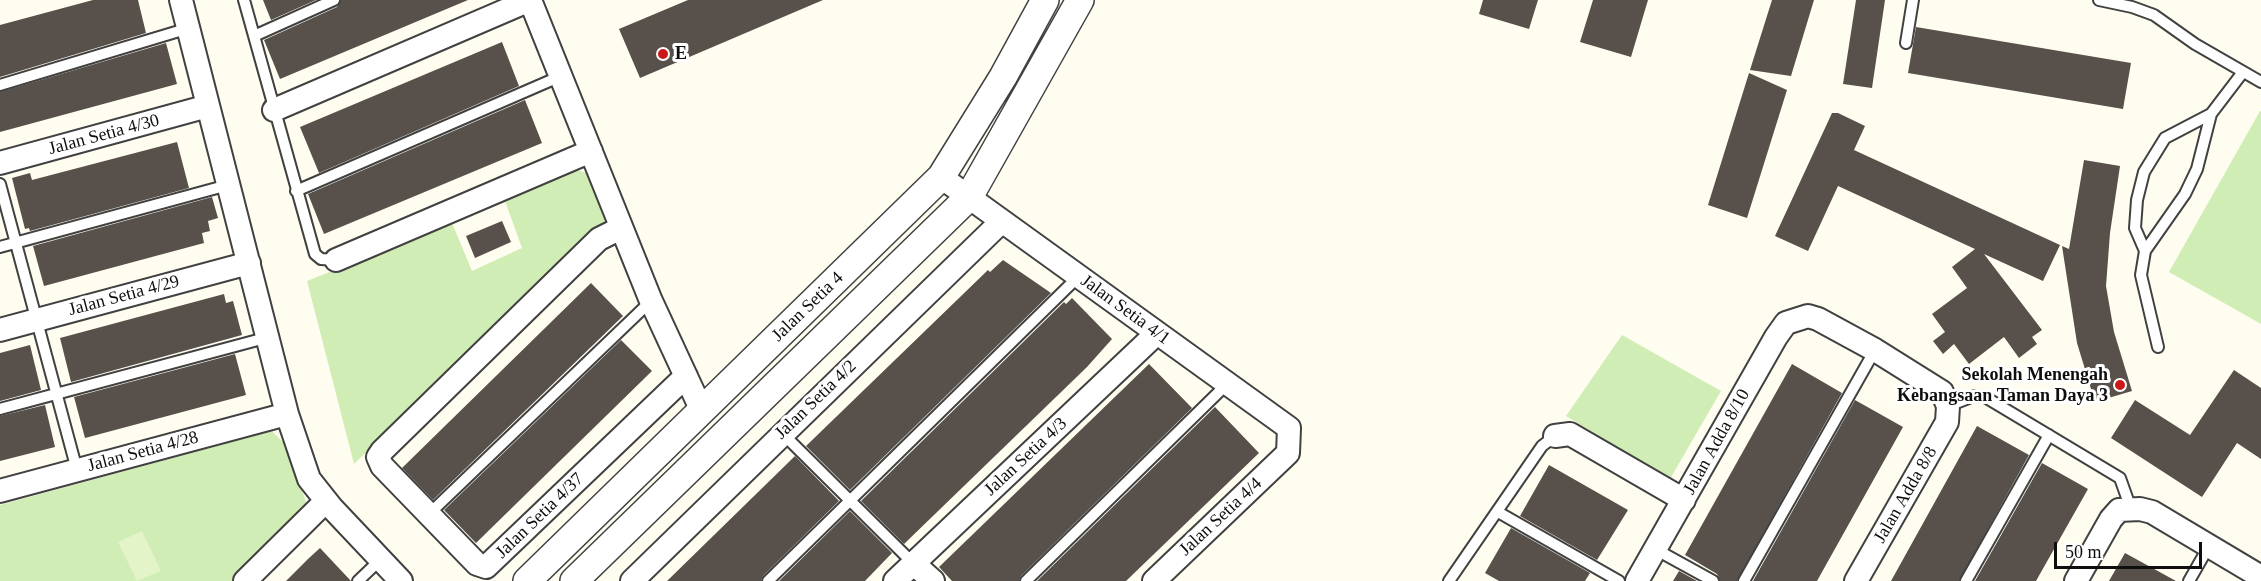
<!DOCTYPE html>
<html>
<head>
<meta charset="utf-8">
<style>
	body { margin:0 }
	#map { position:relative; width:2261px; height:581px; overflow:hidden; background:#fffdf0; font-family:Georgia,serif }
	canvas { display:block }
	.scale { position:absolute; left:2054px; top:542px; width:148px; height:27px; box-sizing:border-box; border:3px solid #0e0e0e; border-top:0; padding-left:8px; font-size:18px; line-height:21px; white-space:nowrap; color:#0e0e0e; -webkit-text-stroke:4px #fff; paint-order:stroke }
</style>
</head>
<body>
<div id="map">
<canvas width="2261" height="581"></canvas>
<div class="scale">50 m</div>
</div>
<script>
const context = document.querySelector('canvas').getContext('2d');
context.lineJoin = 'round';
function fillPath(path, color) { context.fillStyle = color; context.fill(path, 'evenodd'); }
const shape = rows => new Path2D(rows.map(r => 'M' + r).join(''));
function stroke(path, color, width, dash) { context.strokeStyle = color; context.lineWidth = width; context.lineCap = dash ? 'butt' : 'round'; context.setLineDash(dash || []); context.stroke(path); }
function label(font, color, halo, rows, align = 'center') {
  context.font = font + ' Georgia,serif'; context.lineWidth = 6; context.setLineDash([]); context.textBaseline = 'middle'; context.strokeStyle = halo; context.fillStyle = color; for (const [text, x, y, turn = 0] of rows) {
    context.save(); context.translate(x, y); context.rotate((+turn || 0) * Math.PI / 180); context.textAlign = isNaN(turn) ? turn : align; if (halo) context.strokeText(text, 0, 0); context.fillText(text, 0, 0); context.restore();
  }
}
fillPath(shape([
	[2260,111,2261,111,2261,324,2169,272],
	[573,169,591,174,606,214,604,222,354,464,307,281,452,223,472,271,522,248,505,201],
	[1622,335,1721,391,1670,479,1566,416],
	[272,431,287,446,306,502,302,514,234,581,0,581,0,505]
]), '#d0edb5');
fillPath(shape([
	[142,531,161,571,137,581,118,542]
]), '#e3f4c8');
fillPath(shape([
	[93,0,138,0,146,33,0,77,0,25],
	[263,0,316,0,271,20],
	[341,0,468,0,280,79,264,40,337,7],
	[688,0,823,0,640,78,619,29],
	[1483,0,1538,0,1529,29,1479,14],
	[1593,0,1648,0,1631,57,1580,42],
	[1772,0,1814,0,1791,76,1750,70],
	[1856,0,1885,0,1872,88,1843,84],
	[1916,27,2131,63,2123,109,1908,73],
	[502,42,519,86,319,173,300,127],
	[166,43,177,84,0,132,0,92],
	[1749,73,1787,90,1747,218,1708,205],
	[525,100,542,143,324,234,308,194],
	[1832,113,1838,113,1865,126,1854,150,2060,245,2043,281,1984,254,2042,330,2032,337,2037,344,2019,358,2004,337,1969,364,1954,344,1943,354,1933,341,1945,332,1932,314,1967,288,1952,267,1975,249,1838,186,1808,251,1775,236],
	[177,142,189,188,30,231,29,228,25,229,12,178,30,173,32,180],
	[2084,160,2120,166,2110,233,2106,286,2114,332,2132,391,2095,402,2077,343,2062,246,2069,249],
	[212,197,218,218,208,221,210,231,202,233,204,243,44,286,33,246],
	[502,221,511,242,475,258,466,236],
	[1003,260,1051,293,850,490,806,446,988,270,990,272],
	[591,283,623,316,433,500,402,468],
	[224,294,226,303,233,301,242,335,71,382,60,338],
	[1072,298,1112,339,1087,367,904,544,861,501,1064,302,1066,304],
	[621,340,652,371,476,543,444,510],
	[30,345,41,390,0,401,0,353],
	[235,354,246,395,85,438,74,397],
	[1149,364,1192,408,1021,576,1019,581,952,581,939,567],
	[1792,364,1842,393,1737,581,1720,581,1717,574,1685,555],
	[2234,370,2261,388,2261,459,2237,443,2202,497,2111,438,2135,400,2190,435],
	[1855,400,1903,427,1817,581,1753,581],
	[45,405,55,447,0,461,0,416],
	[1215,407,1259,453,1126,581,1037,581],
	[1977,426,2029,455,1959,581,1891,581],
	[795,456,839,501,763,576,761,581,667,581],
	[2042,463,2088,489,2036,581,1975,581],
	[1549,465,1628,510,1597,560,1520,516],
	[850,511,892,553,865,581,779,581],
	[1511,528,1590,573,1585,581,1499,581,1485,573],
	[320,548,351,581,286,581,308,559],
	[2125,553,2176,581,2109,581],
	[1679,571,1697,581,1673,581]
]), '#58504a');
const service = shape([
	[244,0,315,254,321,259,336,260],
	[2099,0,2132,7,2154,15,2195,44,2261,82],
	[254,36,334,0],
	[1906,43,1913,0],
	[0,85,189,28],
	[0,184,77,470],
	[296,191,561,76],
	[0,247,228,185],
	[2145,251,2185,194,2197,169,2211,114],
	[2158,347,2141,275,2145,251,2135,228,2137,200,2144,172,2165,138,2211,114,2243,72],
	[1948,406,1974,396,1985,397,2120,478,2131,509],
	[0,409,269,337],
	[782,433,913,563],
	[1498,512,1619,581],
	[429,514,651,301],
	[1655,549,1713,581],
	[358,581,381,559],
	[768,581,1079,276],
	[1026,581,1227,384],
	[1449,581,1542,446,1555,436],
	[1744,581,1875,350],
	[1966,581,2049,435],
	[2189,581,2209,546]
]);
const minor = shape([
	[181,0,287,414,309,479,332,508,401,581],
	[530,0,651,301,702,411],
	[274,110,530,0],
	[0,163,208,106],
	[941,177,1289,428,1288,453,1154,581],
	[621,228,599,239,382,451,378,457,382,466,477,564,486,567,686,376],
	[336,260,591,151],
	[0,330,249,263],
	[1555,436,1570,434,1684,500],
	[0,491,287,414],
	[913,563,933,581],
	[245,581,326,501],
	[632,581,1002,221],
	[895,581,1157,333],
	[1637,581,1776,337,1786,323,1808,316,1818,319,1875,350,1942,392,1948,406,1947,422,1856,581],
	[2076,581,2111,519,2119,510,2140,509,2152,512,2261,577]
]);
const tertiary = shape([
	[527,581,941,177,1003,77,1045,0],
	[574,581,969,197,1080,0]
]);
stroke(service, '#414141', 14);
stroke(minor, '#414141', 26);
stroke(tertiary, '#414141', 30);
stroke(service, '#fff', 10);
stroke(minor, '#fff', 22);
stroke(tertiary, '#fff', 27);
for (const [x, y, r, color] of [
	[663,54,6,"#cb191a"],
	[2120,385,6,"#cb191a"]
]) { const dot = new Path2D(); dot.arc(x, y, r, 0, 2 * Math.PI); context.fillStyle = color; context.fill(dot); stroke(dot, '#fff', 2); }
label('bold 18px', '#0e0e0e', '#fff', [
	["E",675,54],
	["Sekolah Menengah",2108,375,"right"],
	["Kebangsaan Taman Daya 3",2108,396,"right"]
], 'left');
label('18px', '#0e0e0e', '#fff', [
	["Jalan Setia 4/30",104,135,-15],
	["Jalan Setia 4/29",124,296,-15],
	["Jalan Setia 4",808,307,-44],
	["Jalan Setia 4/1",1125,310,36],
	["Jalan Setia 4/2",816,400,-44],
	["Jalan Adda 8/10",1717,442,-61],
	["Jalan Setia 4/28",143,452,-15],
	["Jalan Setia 4/3",1026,457,-43],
	["Jalan Adda 8/8",1906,495,-60],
	["Jalan Setia 4/37",540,516,-44],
	["Jalan Setia 4/4",1221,517,-43]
]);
</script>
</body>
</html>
